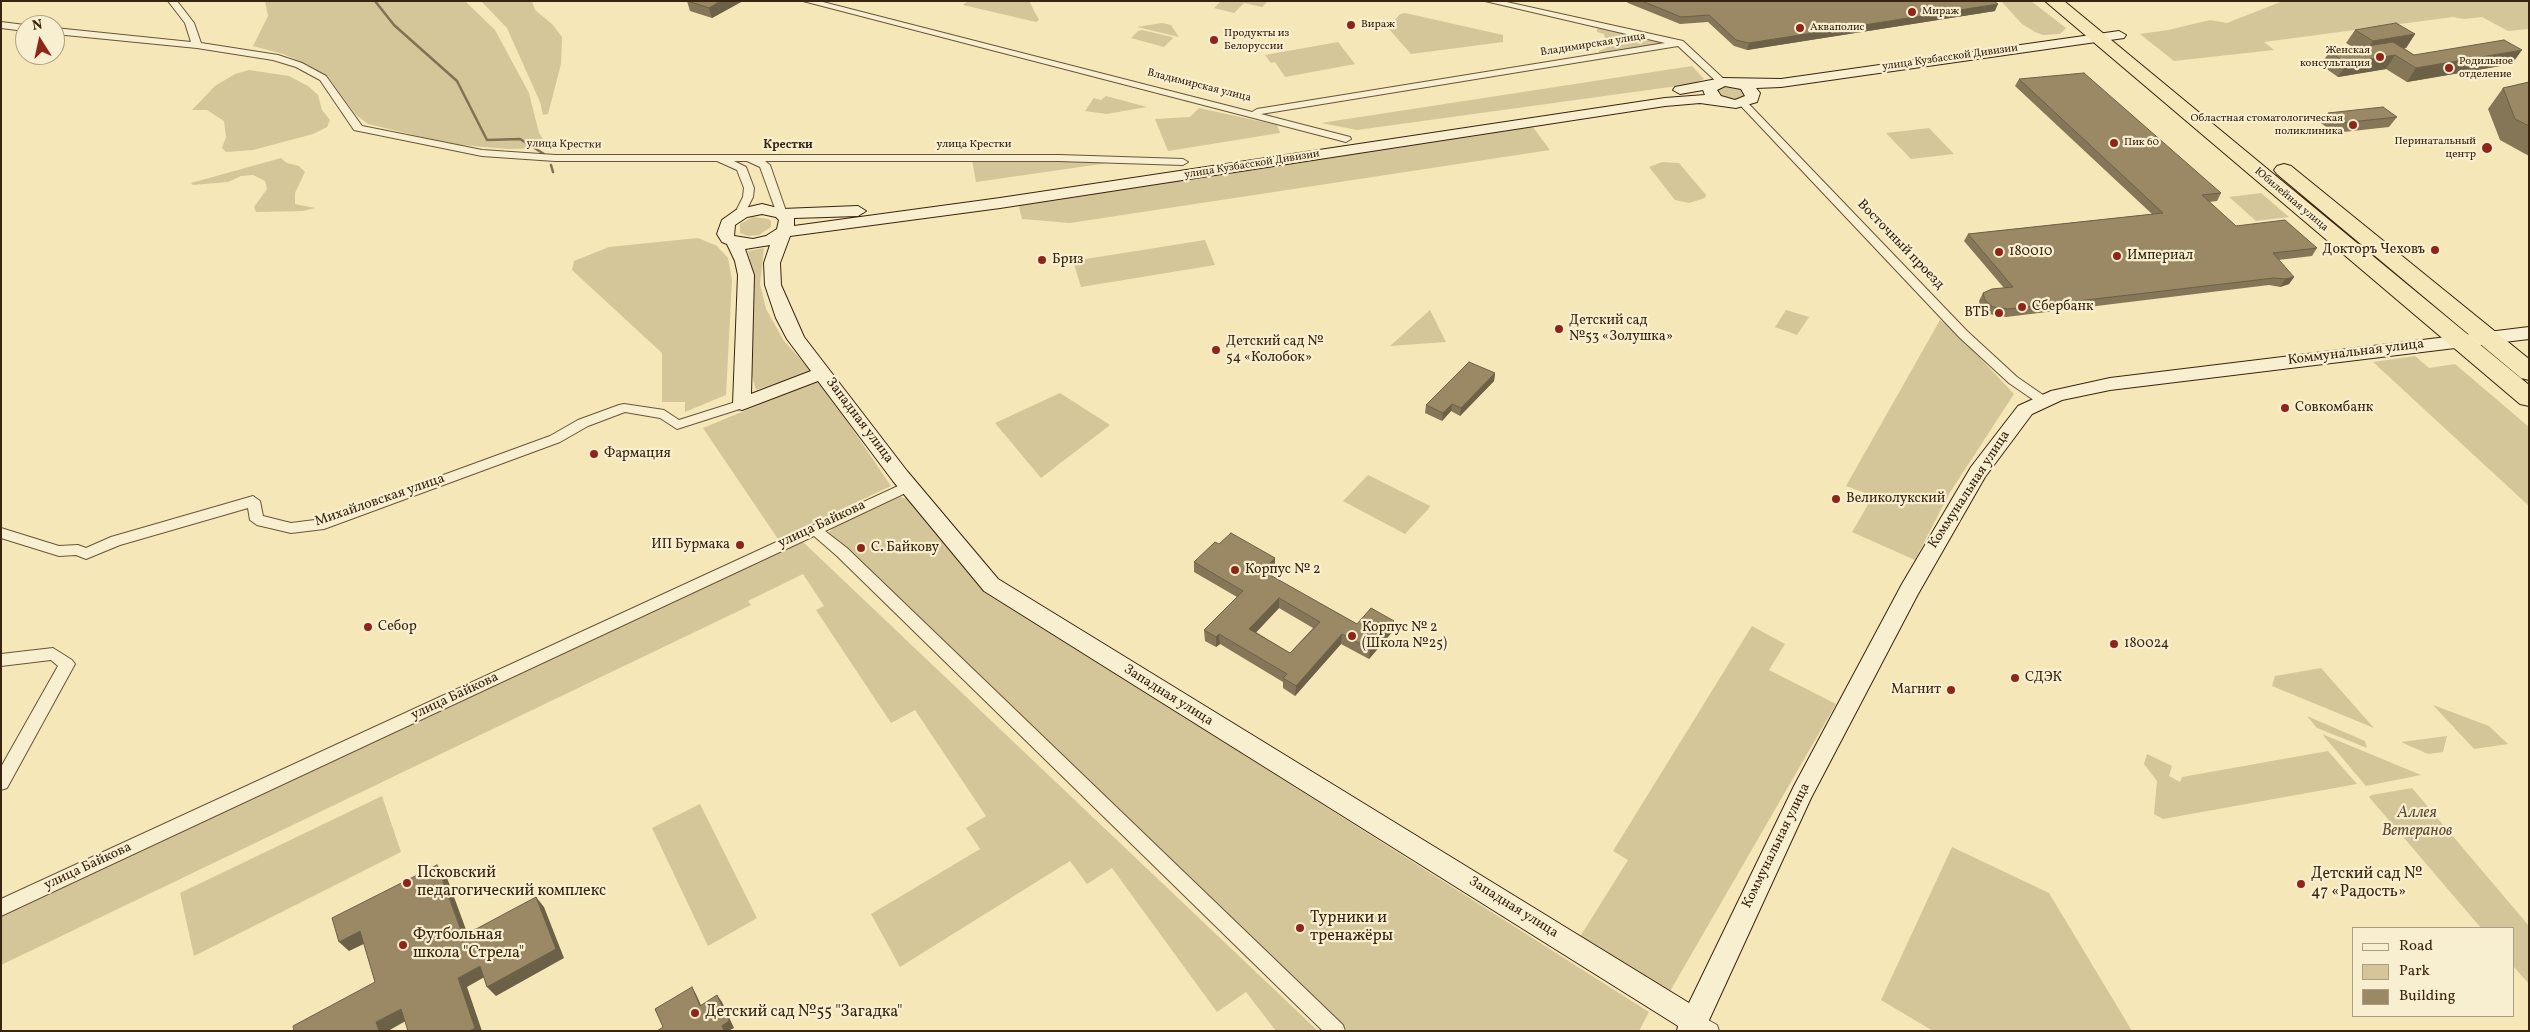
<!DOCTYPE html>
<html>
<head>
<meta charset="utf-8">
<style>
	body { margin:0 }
	#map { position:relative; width:2530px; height:1032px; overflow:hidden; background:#f5e7b7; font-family:Vollkorn,serif }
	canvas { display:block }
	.frame { position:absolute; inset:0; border:2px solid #39240f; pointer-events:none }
	.legend { position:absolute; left:2352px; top:927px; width:162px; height:90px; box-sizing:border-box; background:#f8efd0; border:1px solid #ac9e83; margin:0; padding:6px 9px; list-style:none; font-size:15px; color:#39240f }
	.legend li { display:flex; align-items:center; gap:10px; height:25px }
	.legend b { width:25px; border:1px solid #ac9e83 }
	.north { position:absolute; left:15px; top:15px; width:50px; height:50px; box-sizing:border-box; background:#f8efd0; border:1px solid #ac9e83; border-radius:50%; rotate:350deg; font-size:14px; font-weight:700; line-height:20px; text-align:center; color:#39240f }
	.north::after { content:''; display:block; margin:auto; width:18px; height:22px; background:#8f2418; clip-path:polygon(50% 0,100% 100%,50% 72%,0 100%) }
</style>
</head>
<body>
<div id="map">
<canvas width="2530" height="1032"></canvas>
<div class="frame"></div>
<ul class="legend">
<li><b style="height:6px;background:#f8efd0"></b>Road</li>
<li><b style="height:14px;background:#d5c69a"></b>Park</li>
<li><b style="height:14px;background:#9b8966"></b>Building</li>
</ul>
<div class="north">N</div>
</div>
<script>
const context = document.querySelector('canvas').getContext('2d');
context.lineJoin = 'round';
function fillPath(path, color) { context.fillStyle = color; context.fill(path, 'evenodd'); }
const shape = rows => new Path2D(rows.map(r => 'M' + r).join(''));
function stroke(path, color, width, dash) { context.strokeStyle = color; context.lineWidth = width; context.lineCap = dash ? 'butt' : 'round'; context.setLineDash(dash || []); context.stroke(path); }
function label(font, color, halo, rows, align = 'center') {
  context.font = font + ' Vollkorn,serif'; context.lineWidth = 4.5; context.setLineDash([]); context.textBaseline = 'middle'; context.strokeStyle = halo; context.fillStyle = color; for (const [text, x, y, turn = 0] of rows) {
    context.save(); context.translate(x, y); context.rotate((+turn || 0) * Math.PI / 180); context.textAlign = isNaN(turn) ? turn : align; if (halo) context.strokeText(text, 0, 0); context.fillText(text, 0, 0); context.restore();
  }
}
fillPath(shape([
	[265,1,465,1,495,30,529,93,539,133,549,148,508,149,450,144,368,124,355,114,328,77,308,65,283,54,253,46,268,16],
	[481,1,532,1,535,10,552,24,562,37,561,64,548,114,543,115,540,102,507,28],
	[968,1,1029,1,1039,20,1036,22,963,5],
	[1221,1,1268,1,1262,7,1244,3,1234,13,1214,8],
	[2001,1,2031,1,2066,28,2060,34,2043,35,2035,32,2022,24],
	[2283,1,2529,1,2529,29,2508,31,2482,17,2464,19,2453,17,2264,42,2274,50,2174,61,2140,34,2168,30,2210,20,2227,23],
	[1405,13,1503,35,1503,42,1411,54,1389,29,1389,26,1400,14],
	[1162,23,1171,25,1179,37,1137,27],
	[1601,28,1655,39,1659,42,1659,45,1599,54,1599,51,1606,48,1604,34,1597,32,1597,29],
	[1142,30,1172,37,1173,38,1164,47,1131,38,1138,31],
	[1338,42,1355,64,1285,77,1275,62,1271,63,1265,55],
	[1692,66,1704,79,1692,84,1357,130,1321,123],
	[249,70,289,76,308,86,318,95,322,110,330,120,327,127,313,134,253,150,226,152,222,148,226,137,224,121,207,110,192,110,215,86,235,74],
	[1723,85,1741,87,1748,97,1734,101,1722,98,1716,89],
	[1106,96,1147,107,1107,114,1085,111,1094,98,1101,100],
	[1199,108,1277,125,1280,133,1168,151,1155,119,1190,117],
	[1532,126,1550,150,1070,223,1022,219,1017,199],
	[1929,128,1954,154,1911,159,1886,133],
	[281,158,287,163,299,166,305,172,295,193,295,204,315,208,303,211,256,212,254,207,267,189,265,181,253,175,241,176,228,182,193,185,191,183],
	[972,160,1103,162,1108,163,976,182],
	[1662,162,1679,163,1706,195,1705,198,1689,203,1675,200,1649,167],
	[2261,193,2289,217,2256,221,2229,197],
	[753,217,768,219,771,221,771,227,759,235,748,236,740,233,740,224],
	[698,238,717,246,728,258,732,280,726,395,685,412,685,402,662,402,662,353,572,270,574,261,609,247],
	[1205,240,1215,265,1081,287,1073,261],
	[764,248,760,284,766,309,784,341,812,372,756,390,751,372,752,269,748,251],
	[1430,310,1446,342,1390,346],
	[1786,310,1809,317,1797,335,1775,327],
	[1940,320,1951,327,2014,394,1949,494,1915,560,1852,532,1873,496,1846,486],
	[2415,356,2429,368,2455,364,2529,427,2529,506,2373,362],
	[819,380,891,486,778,539,703,428],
	[1060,393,1110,425,1041,478,995,423],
	[1368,475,1430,506,1430,507,1405,534,1343,501],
	[900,497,916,501,989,593,1649,1012,1639,1031,1348,1031,827,534,834,527],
	[802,541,1318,1031,1276,1031,1246,992,1217,1012,1112,868,1087,884,1070,861,900,967,871,914,980,849,966,828,986,816,915,710,891,723,816,610,824,606,803,574,748,601,751,605,1,965,1,914],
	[1752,626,1785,644,1769,670,1836,704,1669,993,1578,940,1628,860,1613,851],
	[2321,668,2374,728,2272,686,2275,676],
	[2433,705,2489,726,2508,744,2474,749],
	[2307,716,2365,741,2367,748,2317,728],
	[2322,734,2421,775,2366,786],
	[2447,736,2443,752,2428,754,2401,742],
	[2328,751,2357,784,2163,819,2154,814,2157,781,2144,764,2147,754,2172,766,2169,776,2180,782,2182,777],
	[2412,788,2529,926,2529,984,2514,967,2514,928,2481,928,2369,797,2372,795],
	[382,796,401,852,194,956,180,893],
	[700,804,757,918,708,946,652,828],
	[1952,847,2049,893,2132,1031,1933,1031,1881,1000]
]), '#d5c69a');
stroke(shape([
	[375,1,394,25,457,81,487,140,520,139,544,154],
	[551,165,553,172]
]), '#837152', 2.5);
const street = shape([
	[168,1,177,1,194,23,201,43,278,55,302,63,326,76,362,126,482,150,555,155,1059,155,1183,159,1188,162,1183,165,1059,161,765,161,770,165,787,214,782,217,777,214,760,167,747,161,734,161,746,167,754,188,753,197,744,215,739,218,734,215,743,197,744,188,737,170,717,161,555,161,482,156,354,130,320,80,296,67,273,60,197,48,55,34,55,28,191,42,185,23,168,1],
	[803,1,819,1,1252,112,1257,109,1665,43,1485,1,1502,1,1683,41,1727,82,1719,84,1678,46,1261,114,1350,137,1351,139,1346,142,803,1],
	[1,22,25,25,25,31,1,28,1,22],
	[1743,100,1746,101,1967,331,2017,377,2046,397,2048,400,2046,403,2038,403,2009,383,1959,337,1740,105,1738,103,1743,100],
	[742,400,746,401,748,404,746,407,677,429,660,418,625,412,588,426,560,442,324,529,291,533,257,525,250,520,248,508,120,545,86,559,76,555,59,556,1,538,1,528,59,546,78,545,86,548,111,537,253,496,260,501,263,516,291,523,323,519,550,436,578,420,619,405,624,404,664,410,679,420,742,400],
	[909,481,914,483,916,486,914,489,825,531,847,548,1343,1025,1345,1031,1323,1031,837,556,814,536,1,916,1,899,909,481],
	[53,648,72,660,75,664,7,788,1,790,1,767,58,666,51,660,1,666,1,654,53,648],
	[1694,1012,1717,1025,1719,1031,1693,1031,1687,1027,1685,1021,1687,1015,1694,1012]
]);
const secondary = shape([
	[2119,31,2126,35,2124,38,1781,87,1756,88,1760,93,1757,102,1736,108,1700,103,1665,106,1000,208,790,236,780,263,781,285,804,337,907,471,998,579,1689,1003,1794,786,1902,584,1971,467,2018,406,2051,391,2110,378,2529,327,2529,339,2110,390,2062,400,2032,414,1985,477,1918,594,1811,798,1704,1031,1677,1031,1678,1026,984,591,893,481,818,381,742,410,735,408,733,404,738,275,735,261,727,244,722,242,717,234,722,220,736,210,762,204,782,209,858,206,866,211,858,216,794,218,794,226,1000,198,1665,98,1705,95,1703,90,1680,94,1673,90,1675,87,1722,78,1781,79,2119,31],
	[1725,86,1741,89,1745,96,1735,100,1721,96,1717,90,1725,86],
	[762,214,776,217,779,220,777,229,766,236,753,239,734,236,735,225,747,217,762,214],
	[770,245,764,263,765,285,776,318,787,339,811,371,751,394,754,275,745,249,770,245]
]);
const highway = shape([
	[2045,1,2064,1,2529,385,2529,406,2520,404,2045,1],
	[2284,164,2291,166,2529,359,2529,380,2521,378,2277,174,2274,170,2277,166,2284,164]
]);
stroke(street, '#685539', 2);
stroke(secondary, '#39240f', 2);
stroke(highway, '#39240f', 2);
fillPath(street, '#f8efd0');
fillPath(secondary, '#f8efd0');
fillPath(highway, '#f5e7b7');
fillPath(shape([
	[687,1,741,1,741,2,712,18,690,11],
	[1626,1,1994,1,1995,11,1747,50,1734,46,1708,22,1680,24,1628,3],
	[2355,30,2415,34,2406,48,2404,48,2414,55,2512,64,2407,82,2386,69,2338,77,2321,65,2329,52,2354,48,2346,43],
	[2019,79,2221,193,2217,201,2209,202,2236,226,2317,248,2312,256,2278,260,2294,277,2289,284,2280,287,2269,285,2006,317,1989,314,1981,308,1979,301,1983,293,2004,288,1964,241,1968,234,2152,214,2015,86],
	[2529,82,2529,156,2500,140,2488,109,2503,88],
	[2328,113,2397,117,2389,127,2334,133,2321,123],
	[1495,373,1494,381,1460,416,1451,411,1442,421,1425,413,1426,405],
	[1275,558,1275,568,1269,575,1357,624,1394,621,1393,631,1369,659,1341,644,1295,696,1283,688,1283,682,1220,644,1216,647,1205,641,1204,630,1237,597,1194,572,1194,562],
	[1279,608,1313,628,1290,653,1256,632]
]), '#857658');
fillPath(shape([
	[721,1,741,1,741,2,712,18,709,8],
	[1998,4,1995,11,1747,50,1749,43],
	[2415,34,2406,48,2365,54,2373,41],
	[2522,50,2512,64,2407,82,2416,68],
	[2395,55,2386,69,2338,77,2347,63],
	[2294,277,2289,284,2280,287,2285,279],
	[1495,373,1494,381,1460,416,1461,408],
	[1452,404,1451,411,1442,421,1443,413],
	[1275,558,1275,568,1263,581,1263,571],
	[1279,598,1279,608,1250,639,1249,629],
	[1394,621,1393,631,1369,659,1370,649],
	[1219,634,1220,644,1216,647,1216,637],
	[1342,634,1341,644,1295,696,1296,686],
	[437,865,446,875,472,946,463,936],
	[536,897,544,907,564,958,496,996,487,987],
	[360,931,370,941,349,951,339,942],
	[480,966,488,975,467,987,482,1031,470,1031,458,978],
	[692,987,696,994,704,1012,700,1006],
	[717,995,722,1002,734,1028,728,1031,724,1031,722,1026],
	[401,1009,411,1018,388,1031,379,1031,376,1022]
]), '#6c6047');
const building = shape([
	[688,1,721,1,709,8,688,1],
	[1642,1,1994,1,1998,4,1749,43,1736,40,1709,15,1681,17,1642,1],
	[2396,23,2415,34,2373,41,2355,30,2396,23],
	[2504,40,2522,50,2416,68,2395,55,2347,63,2329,52,2393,42,2414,55,2504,40],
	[2084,73,2221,193,2202,195,2236,226,2285,220,2317,248,2273,253,2294,277,2285,279,2274,278,2009,309,1993,307,1985,300,1983,293,1992,289,2013,287,1968,234,2163,213,2019,79,2084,73],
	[2529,82,2529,126,2515,119,2503,88,2529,82],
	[2383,107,2397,117,2341,123,2328,113,2383,107],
	[1469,362,1495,373,1461,408,1452,404,1443,413,1426,405,1469,362],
	[1231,533,1275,558,1263,571,1357,624,1371,608,1394,621,1370,649,1342,634,1296,686,1283,678,1287,674,1219,634,1216,637,1204,630,1243,591,1194,562,1215,542,1219,544,1231,533],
	[1279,598,1320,622,1290,653,1249,629,1279,598],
	[437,865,463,936,536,897,556,949,487,987,480,966,458,978,475,1028,470,1031,408,1031,401,1009,376,1022,379,1031,294,1031,293,1026,375,982,360,931,339,942,332,918,437,865],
	[692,987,700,1006,717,995,729,1021,722,1026,724,1031,657,1031,663,1027,655,1009,692,987]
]);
fillPath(building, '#9b8966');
stroke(building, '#6c6047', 1);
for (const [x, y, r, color] of [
	[1912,12,5,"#8f2418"],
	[1351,25,5,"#8f2418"],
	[1800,28,5,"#8f2418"],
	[1214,40,5,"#8f2418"],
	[2380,57,5,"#8f2418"],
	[2449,68,5,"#8f2418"],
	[2353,125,5,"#8f2418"],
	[2114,143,5,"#8f2418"],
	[2487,148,6,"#8f2418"],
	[2435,250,5,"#8f2418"],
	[1999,252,5,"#8f2418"],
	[2117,256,5,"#8f2418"],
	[1042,260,5,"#8f2418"],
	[2022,307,5,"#8f2418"],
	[1999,313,5,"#8f2418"],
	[1559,329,5,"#8f2418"],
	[1216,350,5,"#8f2418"],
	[2285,408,5,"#8f2418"],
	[594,454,5,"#8f2418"],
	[1836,499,5,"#8f2418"],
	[740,545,5,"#8f2418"],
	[861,548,5,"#8f2418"],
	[1235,570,5,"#8f2418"],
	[368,627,5,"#8f2418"],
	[1352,636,5,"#8f2418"],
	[2114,644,5,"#8f2418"],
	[2015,678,5,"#8f2418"],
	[1951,690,5,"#8f2418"],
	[407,883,5,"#8f2418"],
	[2301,884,5,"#8f2418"],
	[1300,928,5,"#8f2418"],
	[403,945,5,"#8f2418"],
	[695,1013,5,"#8f2418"]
]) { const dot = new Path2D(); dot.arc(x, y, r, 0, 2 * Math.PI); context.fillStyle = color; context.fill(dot); stroke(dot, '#f8efd0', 2); }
label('11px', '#39240f', '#f8efd0', [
	["Мираж",1922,12],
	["Вираж",1361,25],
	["Акваполис",1810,28],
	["Продукты из",1224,34],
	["Белоруссии",1224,47],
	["Женская",2370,51,"right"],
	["консультация",2370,64,"right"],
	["Родильное",2459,62],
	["отделение",2459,75],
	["Областная стоматологическая",2343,119,"right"],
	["поликлиника",2343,132,"right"],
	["Перинатальный",2476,142,"right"],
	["центр",2476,155,"right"],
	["Пик 60",2124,143]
], 'left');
label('11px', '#39240f', '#f8efd0', [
	["Владимирская улица",1593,45,-9],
	["улица Кузбасской Дивизии",1950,58,-8],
	["Владимирская улица",1199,86,14],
	["улица Крестки",564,145,1],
	["улица Крестки",974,145],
	["улица Кузбасской Дивизии",1252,165,-9],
	["Юбилейная улица",2291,200,40]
]);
label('bold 12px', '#39240f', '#f8efd0', [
	["Крестки",788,146]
]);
label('14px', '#39240f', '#f8efd0', [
	["Восточный проезд",1900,245,46],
	["Коммунальная улица",2356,353,-7],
	["Западная улица",859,421,53],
	["Коммунальная улица",1970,490,-57],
	["Михайловская улица",380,501,-19],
	["улица Байкова",822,525,-25],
	["Западная улица",1168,696,32],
	["улица Байкова",455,697,-25],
	["Коммунальная улица",1777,846,-64],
	["улица Байкова",88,867,-25],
	["Западная улица",1513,908,32]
]);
label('14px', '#39240f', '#f8efd0', [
	["Докторъ Чеховъ",2425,250,"right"],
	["180010",2009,252],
	["Империал",2127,256],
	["Бриз",1052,260],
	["Сбербанк",2032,307],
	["ВТБ",1989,313,"right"],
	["Детский сад",1569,321],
	["№53 «Золушка»",1569,337],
	["Детский сад №",1226,342],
	["54 «Колобок»",1226,358],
	["Совкомбанк",2295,408],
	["Фармация",604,454],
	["Великолукский",1846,499],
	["ИП Бурмака",730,545,"right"],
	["С. Байкову",871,548],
	["Корпус № 2",1245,570],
	["Себор",378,627],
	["Корпус № 2",1362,628],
	["(Школа №25)",1362,644],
	["180024",2124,644],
	["СДЭК",2025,678],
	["Магнит",1941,690,"right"]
], 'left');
label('italic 16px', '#604c32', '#f8efd0', [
	["Аллея",2417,814],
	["Ветеранов",2417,832]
]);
label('16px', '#39240f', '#f8efd0', [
	["Псковский",417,874],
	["педагогический комплекс",417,892],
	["Детский сад №",2311,875],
	["47 «Радость»",2311,893],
	["Турники и",1310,919],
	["тренажёры",1310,937],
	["Футбольная",413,936],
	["школа \"Стрела\"",413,954],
	["Детский сад №55 \"Загадка\"",705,1013]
], 'left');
</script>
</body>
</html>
